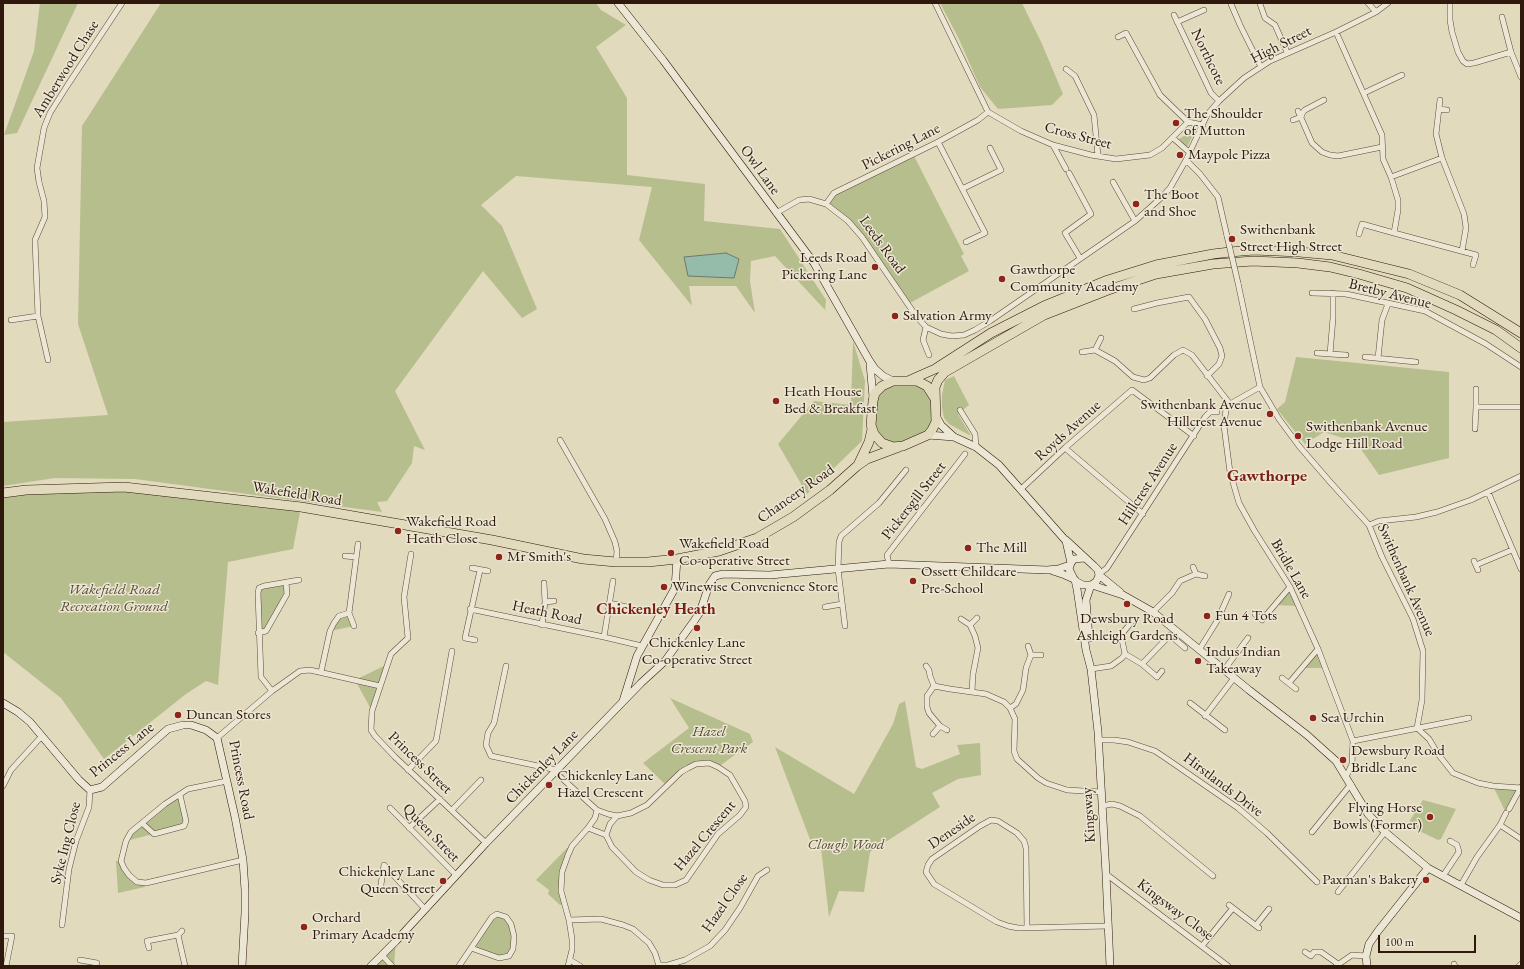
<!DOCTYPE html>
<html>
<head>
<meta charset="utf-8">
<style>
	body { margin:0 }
	#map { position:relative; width:1524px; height:969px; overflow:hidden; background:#e1dabd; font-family:"EB Garamond",serif }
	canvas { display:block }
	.frame { position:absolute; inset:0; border:4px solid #2f180c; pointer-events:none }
	.scale { position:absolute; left:1378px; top:935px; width:98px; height:18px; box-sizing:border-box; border:2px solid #2f180c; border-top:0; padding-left:5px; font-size:12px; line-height:14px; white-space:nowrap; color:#2f180c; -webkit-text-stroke:3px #ece7d4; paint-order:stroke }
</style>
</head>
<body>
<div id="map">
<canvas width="1524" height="969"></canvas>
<div class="frame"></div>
<div class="scale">100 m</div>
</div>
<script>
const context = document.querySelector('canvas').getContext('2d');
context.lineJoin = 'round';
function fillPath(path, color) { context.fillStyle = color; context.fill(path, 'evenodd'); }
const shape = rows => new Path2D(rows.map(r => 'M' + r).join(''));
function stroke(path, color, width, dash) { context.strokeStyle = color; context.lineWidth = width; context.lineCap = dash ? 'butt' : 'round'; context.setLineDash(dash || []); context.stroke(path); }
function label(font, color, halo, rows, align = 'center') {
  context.font = font + ' "EB Garamond",serif'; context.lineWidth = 3; context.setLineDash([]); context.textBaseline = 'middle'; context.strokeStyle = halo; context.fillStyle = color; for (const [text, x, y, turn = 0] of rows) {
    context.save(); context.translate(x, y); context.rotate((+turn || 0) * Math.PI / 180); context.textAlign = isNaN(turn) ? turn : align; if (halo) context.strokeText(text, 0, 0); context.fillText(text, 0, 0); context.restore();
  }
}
fillPath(shape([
	[40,3,78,3,17,133,4,135,34,51],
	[161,3,596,3,601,10,626,25,596,47,627,98,627,175,705,184,704,221,780,229,826,300,825,310,775,256,751,261,750,281,755,313,736,286,689,286,692,306,639,240,652,187,516,176,481,205,502,226,537,309,522,318,483,271,395,391,425,450,414,446,412,463,387,501,377,502,382,512,135,479,55,478,3,486,3,422,108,415,78,324,82,126],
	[940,3,1022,3,1042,44,1063,94,1052,105,998,109,980,87,958,37],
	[1187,134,1189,134,1192,137,1187,147,1179,139],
	[913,154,964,254,961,256,969,271,908,304,862,237,826,204,834,193],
	[853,341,865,381,862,441,807,494,778,444,814,401,851,405],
	[1296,357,1449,372,1449,458,1379,475,1356,442,1324,432,1305,444,1277,409,1285,402],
	[954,376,969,405,958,414,971,436,949,424,944,418,942,408,942,395,945,380],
	[900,380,931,390,932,430,893,447,872,429,875,393],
	[124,487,301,507,293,549,228,562,218,685,206,681,186,694,104,759,61,698,3,652,3,493],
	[286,582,287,594,266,631,258,633,259,588],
	[1290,587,1299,606,1274,605],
	[349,613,354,626,330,631,339,616],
	[1318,649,1325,668,1301,668],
	[388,664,372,711,355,680],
	[670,698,750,734,753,742,718,767,708,763,688,768,667,786,643,763,689,728],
	[905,701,916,767,922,769,960,754,957,745,980,743,981,775,958,779,932,793,940,807,870,852,864,892,839,891,829,917,820,839,811,842,775,747,854,794,893,724,899,704],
	[1493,786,1521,788,1506,813],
	[180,795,184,826,126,841,131,832],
	[1423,800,1456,809,1441,839,1438,840,1407,825],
	[572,846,562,872,564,904,560,905,548,894,549,890,536,880,567,848],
	[116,861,121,861,137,882,146,883,145,887,118,893],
	[497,914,509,921,515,942,507,958,471,948],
	[396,941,394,966,371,966]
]), '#b7be8e');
const water = shape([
	[726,253,739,259,734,278,688,276,684,257,726,253]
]);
fillPath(water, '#95bbab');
stroke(water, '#6c7a6b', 1);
const street = shape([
	[935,3,988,112],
	[1368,3,1376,12],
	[1450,3,1450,20,1452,32,1458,52,1463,61,1467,64,1474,63,1511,52],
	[1231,4,1240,25,1261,67],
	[1260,4,1265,18,1275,25,1287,52],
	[1174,15,1211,93,1219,101],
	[1502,17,1511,52,1521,77],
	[1177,22,1204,10],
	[1336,32,1382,135,1383,159,1391,177,1398,200,1398,210,1394,233],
	[1118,37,1126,33,1160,95,1188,122],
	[1066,69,1075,76,1094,115,1098,156],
	[1364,93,1402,75],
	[1440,100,1436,134,1442,158,1464,214,1466,228,1462,251],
	[1439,109,1447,110],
	[1298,111,1312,143,1322,152,1330,155,1338,156,1382,147],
	[988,112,1021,131,1053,145,1091,155,1116,159,1150,155,1162,148,1188,122,1203,125],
	[1293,120,1301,117,1303,112,1305,110,1324,100],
	[1173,138,1190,153],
	[938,142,985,233,966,242],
	[1053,145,1066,169],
	[1186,160,1200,174,1218,197,1227,236],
	[1069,173,1091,214,1065,233,1080,258],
	[1391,177,1442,158],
	[1113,182,1135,221],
	[962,189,1001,170,990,148],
	[826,204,834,193,938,142,978,120,988,112],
	[776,213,799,200,809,199,826,204,848,221,862,237,916,316,926,327,941,334,952,336,964,335,975,330,990,321,1135,221,1162,197,1170,188,1186,160,1207,115,1219,101,1244,78,1270,61,1336,32,1376,12,1388,3],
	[1359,234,1362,224,1394,233,1476,255,1473,265],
	[1238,283,1260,387,1279,419,1299,446,1331,483,1369,525,1382,557,1413,619,1423,651,1422,700,1417,728,1429,739,1438,754,1453,773,1478,783,1493,786,1521,788],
	[1312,293,1346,294,1425,311,1486,344,1521,367],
	[1134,309,1157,303,1189,297,1205,319,1220,348,1222,356,1219,364,1207,376],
	[11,320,38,316],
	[926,327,923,340,929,355],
	[1095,350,1115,361,1133,377,1144,380,1150,378,1174,355,1183,350,1192,355,1230,404],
	[1082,352,1095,350,1101,338],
	[1317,353,1330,354,1333,318,1333,293],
	[1330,354,1346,355],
	[1365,357,1416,362],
	[1378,358,1382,320,1388,304],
	[48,360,38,316,35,240,45,217,44,201,39,182,37,168,44,128,50,113,67,86,122,3],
	[1260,387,1230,404,1226,409,1224,426,1230,472,1239,503,1254,530,1290,587,1318,649,1353,741,1352,764,1346,777],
	[1476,389,1476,407],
	[960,410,975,434,976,447],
	[1475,429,1476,407,1521,407],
	[560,440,605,519,615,542,617,551,616,562],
	[1065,448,1143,514],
	[1020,490,1065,448,1132,390,1194,436],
	[1488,492,1521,569],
	[1369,525,1379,521,1416,517,1437,512,1471,500,1521,476],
	[411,554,404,597,408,638,391,654,372,711,371,730,375,736,395,757,486,843],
	[345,556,356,557],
	[1474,561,1478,570],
	[889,564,887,555,965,454],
	[1476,565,1512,550],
	[1193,567,1196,574,1205,576],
	[472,568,488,571],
	[1099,574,1107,568,1205,417,1210,412,1217,412],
	[545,602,554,601],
	[609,603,627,607],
	[825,607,842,604],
	[470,609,604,637,642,646],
	[1153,612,1172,593,1180,581,1196,574],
	[1255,614,1262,620,1290,587],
	[961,619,970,625,975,636,978,648,973,674,972,691],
	[542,625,545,602,544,583],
	[970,625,977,618],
	[354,626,349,613,358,544],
	[845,626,838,569,839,542,841,536,879,503,906,470],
	[258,633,266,631,287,594,286,582],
	[604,637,613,581],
	[475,640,465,638,480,570],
	[1199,650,1217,621,1229,594],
	[1125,654,1142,664,1157,677,1162,671],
	[1031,655,1041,655],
	[1142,664,1170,635,1185,648],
	[506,666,494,723,488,733,486,745,491,756,557,770],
	[926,666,929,670,930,676,934,686,950,689,986,694,1004,702,1010,708,1015,719,1014,751,1017,759,1038,778,1046,783,1067,790,1101,792],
	[1091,669,1111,666,1122,658,1125,654,1121,635,1134,619],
	[1224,670,1248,638],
	[321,672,330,631,334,623,339,616,349,613],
	[1282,678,1296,689],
	[1289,683,1318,649],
	[934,686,927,696,927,707,929,713,940,726],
	[272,691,261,677,258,593,259,588,264,586,299,580],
	[1190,703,1225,730],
	[1010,708,1016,704,1023,690,1026,668,1031,655,1028,646],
	[1205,716,1234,678],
	[933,734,940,726,947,730],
	[217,738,272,691,300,671,310,670,380,686],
	[1099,740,1114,740,1128,742,1155,751,1167,759,1238,808,1267,833,1317,882],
	[1353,741,1469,718],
	[408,770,436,741,452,651],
	[555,772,597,810,608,814,617,816,631,813,647,805,681,772,688,768,696,764,709,763,718,767,730,775,745,801,746,807,740,815,718,834,686,880,675,885,663,885,649,880,636,872,612,847,606,835,588,828],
	[227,781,188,789,165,804,131,832,126,841,121,861,124,868,129,875,137,882,146,883,243,860],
	[3,786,11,770,41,737],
	[1102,806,1112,804,1120,806,1140,816,1213,876],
	[390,808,456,875],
	[1509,809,1521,787],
	[452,810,481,780],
	[142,823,154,834,184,826,186,821,180,795],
	[1500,825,1521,839],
	[409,828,440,799],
	[1312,832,1351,784],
	[606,835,610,824,617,816],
	[1106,874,1228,966],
	[1443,876,1459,852,1457,845,1450,841],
	[1461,885,1477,857,1500,825,1506,813],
	[380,891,384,865,425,909],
	[1338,892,1385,832],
	[1229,905,1259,928],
	[569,920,601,919,623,925,633,929,649,943,655,953,659,966],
	[62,925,69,869,76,841,89,807,90,790],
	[1256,925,1269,909],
	[1027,928,1026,848,1024,841,1017,833,998,821,991,820,980,826,932,859,928,865,926,872,934,884,997,922,1008,926,1018,928,1108,926],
	[178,935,185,966],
	[3,936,12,936,6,966],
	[1202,946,1233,908],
	[149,948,147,941,178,935,182,931],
	[1305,952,1311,956,1314,952,1321,952,1338,964],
	[382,955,392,966],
	[80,960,97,963],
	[570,960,580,966],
	[1454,964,1455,966],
	[659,965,668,965,685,960,710,946,725,930,740,908,758,876,767,870],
	[459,966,492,917,497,914,506,917,511,924,514,936,513,949,509,956,499,958,471,948],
	[568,966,572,950,572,939,569,920,561,891,562,872,568,855,572,846,588,828,595,818,597,810],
	[1336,966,1352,955,1366,956],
	[1519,966,1521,964]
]);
const secondary = shape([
	[618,3,663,60,814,263,869,360,875,369,883,376,893,381],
	[870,364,873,397],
	[936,416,941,425,954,437],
	[928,435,954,437,976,447,999,465,1066,541,1071,563],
	[1066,540,1094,566,1098,570,1099,575,1098,578,1096,582,1091,585,1083,585,1077,582,1074,579,1069,569,1071,563,1074,559,1084,558],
	[1053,571,1065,575,1074,579],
	[1099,575,1120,592],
	[1075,580,1077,589,1086,650,1091,669,1098,732,1106,874,1110,966],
	[1092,585,1123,595,1153,612,1249,690,1307,735,1336,761,1368,814,1385,832,1428,868,1521,918],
	[1089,638,1086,600,1091,585],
	[623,701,637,656,675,588,677,559],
	[3,703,18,712,30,722,79,780,90,790,102,787,168,729,183,725,191,725,206,730,217,738,235,817,243,860,245,890,245,913,242,966],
	[371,966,396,941,486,843,641,683,665,661,694,621,700,612,709,585,715,576,723,574,770,575,889,564,1047,570,1058,569,1070,565],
	[1367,966,1366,956,1369,944,1378,931,1428,868]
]);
const highway = shape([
	[910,380,935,369,991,333,1044,306,1108,280,1156,265,1213,254,1230,252,1254,250,1299,252,1332,255,1409,274,1460,295,1521,333],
	[934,397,927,386,917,381,893,381,882,386,875,393,873,401,871,425,874,434,882,443,893,447,903,446,928,435,932,430,936,422,935,387,938,380,945,372,1044,315,1108,290,1156,274,1213,264,1253,261,1298,263,1330,267,1359,274,1407,288,1456,310,1496,330,1521,348],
	[859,463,869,442,872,429],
	[3,493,26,490,124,487,301,507,492,540,583,559,616,562,648,562,677,559,719,551,757,538,793,517,830,490,857,466,867,459,899,447]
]);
stroke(street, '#5c4838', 6);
stroke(secondary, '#2f180c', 8);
stroke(highway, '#2f180c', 10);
stroke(street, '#ece7d4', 5);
stroke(secondary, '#ece7d4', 7);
stroke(highway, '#e1dabd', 9);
const streetBridge = shape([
	[1227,236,1238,283]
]);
stroke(streetBridge, '#5c4838', 6, []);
stroke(streetBridge, '#ece7d4', 5);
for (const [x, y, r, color] of [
	[1176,123,4,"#8f2418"],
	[1180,155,4,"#8f2418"],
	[1136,204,4,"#8f2418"],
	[1232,239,4,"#8f2418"],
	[875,267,4,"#8f2418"],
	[1002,279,4,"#8f2418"],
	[895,316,4,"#8f2418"],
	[776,401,4,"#8f2418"],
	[1270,414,4,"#8f2418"],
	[1298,436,4,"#8f2418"],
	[398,531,4,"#8f2418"],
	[968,548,4,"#8f2418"],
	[671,553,4,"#8f2418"],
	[499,557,4,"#8f2418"],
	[913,581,4,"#8f2418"],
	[664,587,4,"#8f2418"],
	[1127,604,4,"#8f2418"],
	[1207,616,4,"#8f2418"],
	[697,628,4,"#8f2418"],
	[1198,661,4,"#8f2418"],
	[178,715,4,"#8f2418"],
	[1313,718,4,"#8f2418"],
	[1343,760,4,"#8f2418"],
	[549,785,4,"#8f2418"],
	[1430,817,4,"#8f2418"],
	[1426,880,4,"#8f2418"],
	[443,881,4,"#8f2418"],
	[304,927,4,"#8f2418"]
]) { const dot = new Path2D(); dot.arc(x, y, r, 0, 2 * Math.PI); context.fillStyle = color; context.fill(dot); stroke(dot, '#ece7d4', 1.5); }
label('15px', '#2f180c', '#ece7d4', [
	["High Street",1281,45,-27],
	["Northcote",1208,57,64],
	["Amberwood Chase",66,69,-58],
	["Cross Street",1078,136,15],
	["Pickering Lane",901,147,-27],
	["Owl Lane",760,170,54],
	["Leeds Road",882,245,54],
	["Bretby Avenue",1390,294,14],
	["Royds Avenue",1068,431,-42],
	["Hillcrest Avenue",1148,484,-57],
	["Wakefield Road",297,494,9],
	["Chancery Road",796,494,-35],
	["Pickersgill Street",914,501,-52],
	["Bridle Lane",1291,569,60],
	["Swithenbank Avenue",1406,580,66],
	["Heath Road",547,613,12],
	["Princess Lane",122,750,-39],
	["Princess Street",420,763,44],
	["Chickenley Lane",542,767,-46],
	["Princess Road",241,780,79],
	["Hirstlands Drive",1223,785,37],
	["Kingsway",1089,815,-94],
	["Deneside",952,831,-34],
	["Queen Street",431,833,46],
	["Hazel Crescent",705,836,-50],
	["Syke Ing Close",66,843,-76],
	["Hazel Close",725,903,-55],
	["Kingsway Close",1175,910,37]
]);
label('15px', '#2f180c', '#ece7d4', [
	["The Shoulder",1184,114],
	["of Mutton",1184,131],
	["Maypole Pizza",1188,155],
	["The Boot",1144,195],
	["and Shoe",1144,212],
	["Swithenbank",1240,230],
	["Street High Street",1240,247],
	["Leeds Road",867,258,"right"],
	["Pickering Lane",867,275,"right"],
	["Gawthorpe",1010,270],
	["Community Academy",1010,287],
	["Salvation Army",903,316],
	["Heath House",784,392],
	["Bed & Breakfast",784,409],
	["Swithenbank Avenue",1262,405,"right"],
	["Hillcrest Avenue",1262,422,"right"],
	["Swithenbank Avenue",1306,427],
	["Lodge Hill Road",1306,444],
	["Wakefield Road",406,522],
	["Heath Close",406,539],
	["Wakefield Road",679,544],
	["Co-operative Street",679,561],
	["The Mill",976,548],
	["Mr Smith's",507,557],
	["Ossett Childcare",921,572],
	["Pre-School",921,589],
	["Winewise Convenience Store",672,587],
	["Fun 4 Tots",1215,616],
	["Dewsbury Road",1127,619,"center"],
	["Ashleigh Gardens",1127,636,"center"],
	["Chickenley Lane",697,643,"center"],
	["Co-operative Street",697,660,"center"],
	["Indus Indian",1206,652],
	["Takeaway",1206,669],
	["Duncan Stores",186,715],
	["Sea Urchin",1321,718],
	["Dewsbury Road",1351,751],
	["Bridle Lane",1351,768],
	["Chickenley Lane",557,776],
	["Hazel Crescent",557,793],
	["Flying Horse",1422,808,"right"],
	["Bowls (Former)",1422,825,"right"],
	["Chickenley Lane",435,872,"right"],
	["Queen Street",435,889,"right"],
	["Paxman's Bakery",1418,880,"right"],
	["Orchard",312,918],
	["Primary Academy",312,935]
], 'left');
label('italic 15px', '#584a33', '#ece7d4', [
	["Wakefield Road",114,590],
	["Recreation Ground",114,607],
	["Hazel",709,732],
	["Crescent Park",709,749],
	["Clough Wood",846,845]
]);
label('bold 16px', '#7a1f14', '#ece7d4', [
	["Chickenley Heath",656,610]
]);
label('bold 17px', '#7a1f14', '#ece7d4', [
	["Gawthorpe",1267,476]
]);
</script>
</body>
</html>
